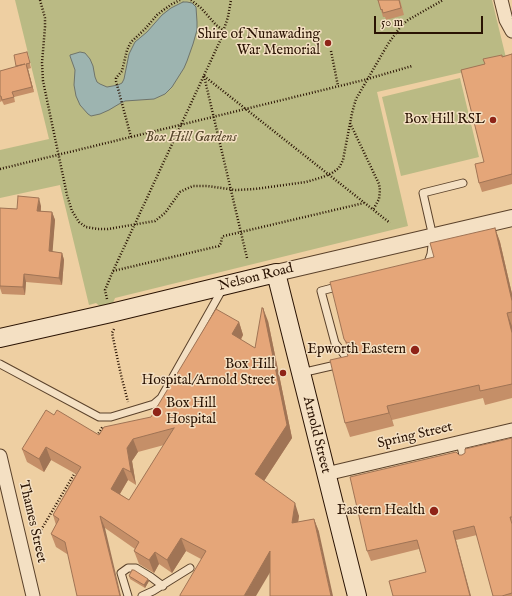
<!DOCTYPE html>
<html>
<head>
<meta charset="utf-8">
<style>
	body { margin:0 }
	#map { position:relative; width:512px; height:596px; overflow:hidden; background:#eecfa2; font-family:"IM FELL English",serif }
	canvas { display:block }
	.scale { position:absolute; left:374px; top:16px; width:109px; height:18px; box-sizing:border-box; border:2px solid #2a1303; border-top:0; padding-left:5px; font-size:12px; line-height:14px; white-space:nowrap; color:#2a1303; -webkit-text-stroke:3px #f4e0c3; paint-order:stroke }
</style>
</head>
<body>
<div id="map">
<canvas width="512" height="596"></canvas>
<div class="scale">50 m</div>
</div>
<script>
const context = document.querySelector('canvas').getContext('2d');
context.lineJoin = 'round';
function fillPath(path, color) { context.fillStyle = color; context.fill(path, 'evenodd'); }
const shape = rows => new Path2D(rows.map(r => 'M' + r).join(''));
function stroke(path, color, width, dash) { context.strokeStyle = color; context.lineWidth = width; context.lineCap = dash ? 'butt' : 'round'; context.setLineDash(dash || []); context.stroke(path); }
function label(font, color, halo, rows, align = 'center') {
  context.font = font + ' "IM FELL English",serif'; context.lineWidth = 3; context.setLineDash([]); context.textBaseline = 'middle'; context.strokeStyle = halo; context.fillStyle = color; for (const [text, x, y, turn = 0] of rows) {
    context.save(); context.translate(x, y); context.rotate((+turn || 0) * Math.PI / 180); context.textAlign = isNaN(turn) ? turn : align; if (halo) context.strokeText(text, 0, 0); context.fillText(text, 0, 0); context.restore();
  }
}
fillPath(shape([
	[15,0,492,0,507,62,377,92,408,226,115,298,112,306,102,308,96,303,89,305,60,185,0,198,0,150,49,139],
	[460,78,479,157,401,176,382,97]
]), '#baba84');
const water = shape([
	[183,2,187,2,192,3,196,7,197,22,197,30,193,44,187,61,184,68,172,87,165,94,154,99,125,101,119,104,109,110,100,114,91,116,88,114,80,105,76,96,74,85,75,70,70,56,70,55,80,52,85,53,90,59,93,66,95,77,97,82,100,84,107,87,118,85,122,83,124,79,129,54,135,42,147,32,162,15,171,8,183,2]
]);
fillPath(water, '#9db4b0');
stroke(water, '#6f746b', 1);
const service = shape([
	[426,265,427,265,431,254,433,237,423,193,463,183],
	[340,286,321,291,335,343,350,362],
	[0,364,99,417,111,417,154,404,161,398,223,288],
	[301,373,340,364],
	[460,442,464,460],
	[128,596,121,573,128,568,136,568,151,577,163,586],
	[142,596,153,591,190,568]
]);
const minor = shape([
	[501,0,506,20,512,31],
	[0,456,33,596],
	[326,474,512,430]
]);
const tertiary = shape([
	[276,273,512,218]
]);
const secondary = shape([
	[0,338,111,313,276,273,357,596]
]);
stroke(service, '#5b422b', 9);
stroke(minor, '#5b422b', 15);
stroke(tertiary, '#5b422b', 18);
stroke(secondary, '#2a1303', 20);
stroke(shape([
	[40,0,45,18,45,27,42,63,43,81,67,195,72,211,79,222,86,227,98,229,108,229,155,221,165,213,180,192,186,189,193,186,207,186,236,190,255,189,306,182,323,177,332,173,339,168,343,160,352,113,356,99,388,44,401,26,408,20,443,0],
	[191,0,201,8,216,25,224,31],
	[331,51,338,86],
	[204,76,390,223],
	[204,76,247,258],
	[350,123,379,184,380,190,379,199,373,210],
	[131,137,116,81,116,78,122,71,127,50,131,42,145,29,157,15,162,11,172,4,180,0],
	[0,169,364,80,412,66],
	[113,271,219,246,221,243,222,237,224,236,364,203],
	[107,299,105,290,113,271,220,41,228,17,231,0],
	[114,329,112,333,121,375,128,402],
	[97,436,103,426],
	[38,535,76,471]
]), '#2a1303', 2.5, [1, 2]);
stroke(service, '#f4e0c3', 7);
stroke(minor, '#f4e0c3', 13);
stroke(tertiary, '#f4e0c3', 16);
stroke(secondary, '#f4e0c3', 18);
fillPath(shape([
	[400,0,404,15,386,20,385,17,383,17,381,10],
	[27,52,31,68,28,69,34,92,14,97,15,102,4,105,2,101,0,102,0,71,16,67],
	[512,54,512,184,482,192,479,183,484,162,485,64,502,57],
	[41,206,41,211,52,212,55,220,52,252,62,253,64,260,62,285,26,282,25,295,2,294,0,288,0,208,17,209],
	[495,228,500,242,512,294,512,398,485,405,483,398,392,420,394,426,350,437,345,423,348,356,349,352,344,339,434,257],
	[268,321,292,438,264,481,299,516,298,522,314,519,319,532,270,572,201,559,186,551,172,573,159,564,154,573,139,564,134,551,135,549,105,528,67,554,56,547,51,534,56,525,53,515,76,474,51,460,44,472,27,462,22,449,54,415,99,435,151,417,239,322,243,335,241,340,255,348],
	[164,445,129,500,120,494,128,480,136,485,132,461,138,452],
	[512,438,512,596,493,596,477,535,456,540,426,572,419,549,371,561,367,551,459,455,462,455,465,453],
	[129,576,149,581,145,588,130,579]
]), '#c58f68');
fillPath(shape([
	[26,64,28,69,34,92,32,87],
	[39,198,41,206,40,218,37,211],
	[52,212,55,220,52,259,49,251],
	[495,228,500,242,512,294,512,301],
	[62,253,64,260,62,285,59,278],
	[24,274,26,282,25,295,23,287],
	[263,308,268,321,292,438,260,487,255,474],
	[507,313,512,326,512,333],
	[239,322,243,335,236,347,232,334],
	[387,406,392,420,394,426,389,413],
	[133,439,138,452,132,461,136,485,131,472,127,448],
	[46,447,51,460,44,472,39,459],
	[123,468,128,480,115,502,111,489],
	[295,503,299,516,296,536,292,523],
	[100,516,105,528,121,596,120,596],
	[314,519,319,532,333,596,331,596],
	[453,531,456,540,471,596,470,596],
	[181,538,186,551,172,573,167,560],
	[270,551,275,564,256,596,244,596],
	[155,552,159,564,154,573,149,560],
	[148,579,149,581,145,588,144,585]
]), '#a07455');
const building = shape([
	[378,0,399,0,401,8,383,13,382,9,381,10,378,0],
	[27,52,30,63,26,64,32,87,12,92,14,97,2,100,1,96,0,96,0,71,25,64,16,66,14,55,27,52],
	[512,54,512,174,479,183,475,164,484,162,461,70,485,64,483,59,502,55,502,57,512,54],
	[18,196,39,198,37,211,52,212,49,251,62,253,59,278,24,274,23,287,0,286,0,208,17,209,18,196],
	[495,228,512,301,512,312,507,313,512,333,512,384,480,391,479,385,387,406,389,413,345,423,330,360,348,356,347,353,355,350,357,346,354,342,347,343,344,339,330,282,434,257,430,243,495,228],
	[262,308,263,308,287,425,255,474,295,503,292,523,314,519,331,596,270,596,270,551,244,596,180,596,180,595,206,551,181,538,167,560,155,552,149,560,134,551,139,542,100,516,120,596,77,596,65,542,51,534,59,519,53,515,81,467,46,447,39,459,22,449,46,410,54,415,57,410,99,435,104,427,151,417,216,309,239,322,232,334,255,348,262,308],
	[174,428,129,500,111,489,123,468,131,472,127,448,133,439,174,428],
	[512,438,512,517,510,517,512,524,512,593,502,596,493,596,474,526,453,531,470,596,393,596,389,581,426,572,417,540,367,551,350,477,456,452,459,455,462,455,465,453,465,449,512,438],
	[132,570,134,570,148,579,144,585,129,576,132,570]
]);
fillPath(building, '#e5a679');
stroke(building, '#a07455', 1);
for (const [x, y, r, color] of [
	[328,43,4,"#8f2418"],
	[493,120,4,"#8f2418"],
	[415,350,5,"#8f2418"],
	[283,373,4,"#8f2418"],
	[157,412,5,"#8f2418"],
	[434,511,5,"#8f2418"]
]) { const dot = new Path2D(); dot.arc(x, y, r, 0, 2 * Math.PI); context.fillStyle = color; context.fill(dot); stroke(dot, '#f4e0c3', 1.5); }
label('14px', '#2a1303', '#f4e0c3', [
	["Shire of Nunawading",320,35],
	["War Memorial",320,51],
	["Box Hill RSL",485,120],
	["Epworth Eastern",406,350],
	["Box Hill",275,365],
	["Hospital/Arnold Street",275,381],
	["Box Hill",166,404,"left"],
	["Hospital",166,420,"left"],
	["Eastern Health",425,511]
], 'right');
label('italic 14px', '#55452a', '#f4e0c3', [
	["Box Hill Gardens",191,138]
]);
label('14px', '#2a1303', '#f4e0c3', [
	["Nelson Road",256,278,-14],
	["Arnold Street",316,435,76],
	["Spring Street",415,436,-13],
	["Thames Street",32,522,77]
]);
</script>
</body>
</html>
